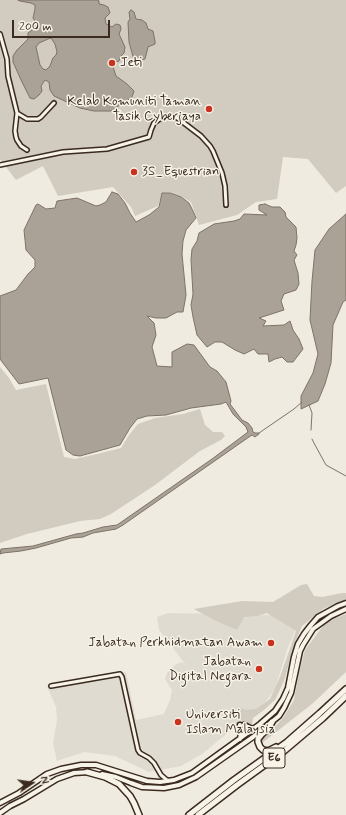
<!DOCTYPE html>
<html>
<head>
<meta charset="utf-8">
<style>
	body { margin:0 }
	#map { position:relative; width:346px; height:815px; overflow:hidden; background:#efebe0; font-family:Mynerve,sans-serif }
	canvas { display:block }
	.north { position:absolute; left:12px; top:763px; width:40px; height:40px; -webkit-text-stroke:3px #f7f3e8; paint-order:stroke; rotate:77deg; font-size:11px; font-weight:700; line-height:16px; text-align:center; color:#3b2a1e }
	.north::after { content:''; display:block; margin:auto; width:14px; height:18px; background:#3b2a1e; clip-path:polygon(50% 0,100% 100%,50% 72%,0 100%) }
	.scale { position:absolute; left:12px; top:20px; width:98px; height:18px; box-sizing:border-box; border:2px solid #3b2a1e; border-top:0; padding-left:5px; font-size:12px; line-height:14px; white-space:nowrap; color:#3b2a1e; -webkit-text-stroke:3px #f7f3e8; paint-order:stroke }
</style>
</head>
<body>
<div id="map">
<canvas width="346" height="815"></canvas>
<div class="north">N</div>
<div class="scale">200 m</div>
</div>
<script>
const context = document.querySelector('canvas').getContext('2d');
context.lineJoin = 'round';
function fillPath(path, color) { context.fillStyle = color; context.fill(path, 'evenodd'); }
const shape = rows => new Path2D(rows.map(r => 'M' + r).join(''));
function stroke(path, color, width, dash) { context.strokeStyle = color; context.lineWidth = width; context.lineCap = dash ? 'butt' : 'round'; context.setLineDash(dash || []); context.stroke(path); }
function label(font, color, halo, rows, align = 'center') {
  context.font = font + ' Mynerve,sans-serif'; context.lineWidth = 3; context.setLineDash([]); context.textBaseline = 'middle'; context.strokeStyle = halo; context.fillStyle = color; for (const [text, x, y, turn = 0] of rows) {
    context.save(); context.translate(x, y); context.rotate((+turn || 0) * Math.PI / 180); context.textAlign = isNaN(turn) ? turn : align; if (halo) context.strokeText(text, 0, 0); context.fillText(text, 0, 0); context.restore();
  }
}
fillPath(shape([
	[168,613,274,615,297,626,287,650,275,689,261,708,235,727,202,754,181,766,149,772,115,756,84,752,57,761,53,743,57,720,56,707,47,686,126,672,136,720,164,714,170,700,172,690,165,679,167,673,176,664,182,662,186,665,159,630,157,617]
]), '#e0dbd0');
fillPath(shape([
	[0,0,346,0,346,186,336,193,308,159,283,157,277,199,256,202,237,215,199,225,191,202,172,192,162,193,158,206,135,216,131,207,113,187,58,196,43,166,16,180,0,159],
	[0,367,9,378,16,390,46,384,64,457,75,459,97,454,121,448,129,435,138,424,155,418,183,414,200,409,205,425,213,432,222,432,225,436,221,440,200,451,155,485,111,514,100,519,80,521,27,534,0,543],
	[307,584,314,596,322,597,342,593,346,593,346,599,323,609,302,626,295,643,284,681,275,700,264,710,253,718,252,725,245,724,235,711,238,707,246,710,256,709,270,699,280,677,296,631,267,613,257,616,244,617,237,630,214,620,194,609,242,601,273,602,301,585],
	[346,614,346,672,312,704,262,743,262,738,267,735,283,718,294,700,299,672,305,650,326,622]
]), '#d1cbc0');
const water = shape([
	[18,0,98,0,99,1,99,4,104,5,108,7,110,13,105,18,106,24,112,27,116,24,120,25,121,29,119,34,125,47,124,53,121,56,119,61,116,62,113,67,116,76,127,84,134,91,132,97,111,111,94,111,80,108,54,96,50,90,49,82,45,80,41,86,42,91,39,95,34,99,30,98,22,82,13,62,13,56,17,50,28,39,28,33,32,30,35,21,33,18,35,9,35,5,31,3,20,1,18,0],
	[51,38,55,44,57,52,56,55,53,58,50,66,46,70,43,69,40,65,36,47,39,43,48,39,51,38],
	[131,10,134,12,136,19,142,20,146,23,148,29,153,31,155,41,155,44,148,47,145,59,140,60,134,60,129,42,128,22,130,19,129,12,131,10],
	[112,192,118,194,125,203,130,213,136,222,149,215,159,207,162,193,171,193,181,197,189,203,193,211,196,218,186,230,183,241,182,254,186,295,183,312,177,312,166,318,156,318,147,316,154,323,156,335,152,347,157,366,172,367,172,352,187,344,194,345,210,367,217,371,226,382,231,401,230,404,242,420,248,423,252,428,253,432,255,433,259,433,259,434,255,437,252,435,249,437,123,525,116,529,93,533,83,537,71,538,36,548,21,551,3,553,0,554,1,549,33,546,76,534,83,533,103,527,117,525,212,459,248,432,246,427,233,414,226,402,221,404,191,408,166,415,147,416,137,419,130,428,120,445,80,456,73,455,66,450,48,378,19,384,0,359,0,296,16,290,28,274,35,267,35,260,26,250,24,230,36,205,38,204,46,209,55,208,57,201,77,198,96,206,100,205,106,202,112,192],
	[265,204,272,207,280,207,285,212,286,217,296,227,297,238,296,245,294,251,297,255,294,260,298,273,299,284,296,290,284,294,281,301,284,310,259,318,266,321,263,326,284,325,290,321,293,330,299,339,303,349,293,362,287,362,282,357,275,359,269,362,268,354,258,354,254,349,244,354,235,350,222,342,215,342,207,347,197,335,193,317,191,305,193,294,191,260,192,249,197,241,199,233,214,224,234,221,240,219,244,214,267,215,259,210,259,205,265,204],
	[346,214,346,300,343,302,333,325,331,363,325,384,318,401,301,409,301,396,313,373,318,354,310,320,312,281,315,250,329,229,346,214]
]);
fillPath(water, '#aaa296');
stroke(water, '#7e7266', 1);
stroke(shape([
	[309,405,312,413,311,430],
	[259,433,294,409,302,402],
	[312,439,315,445,326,465,346,476]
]), '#7e7266', 1);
const minor = shape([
	[0,34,7,59,8,76,17,113,15,131,16,137,17,140,21,146,27,150],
	[17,113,27,119,38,119,41,117,54,103],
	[0,165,63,152,107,149,149,137,151,130,154,123,161,118,169,116,176,117,184,123,201,136,210,146,213,151,222,173,225,186,226,205],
	[51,686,120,674,122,677,138,750,140,753,149,758,154,763,161,775,168,781]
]);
const major = shape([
	[244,725,250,728,254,729],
	[240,739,241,733,240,725],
	[102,774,116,777,131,783,142,787,164,788,179,785,196,777,253,737,279,716,284,708,291,693,300,651,303,645,313,629,331,616,346,609],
	[0,803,19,793,47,774,61,769,81,765,96,765,147,781,160,782,174,780,192,773,260,724,275,711,283,699,288,688,294,657,298,644,304,634,311,625,318,617,338,606,346,603],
	[0,813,10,806,24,799,57,779,74,773,89,772]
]);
const highway = shape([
	[272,722,268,729,262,734,258,739,258,742,260,747,263,750,268,751,276,747],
	[87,772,105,777,119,784,130,796,134,803,139,815],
	[189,815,234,780,287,742,320,713,346,689],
	[198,815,237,785,284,751,323,718,346,696]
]);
stroke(minor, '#3b2a1e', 6);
stroke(major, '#3b2a1e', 7);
stroke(highway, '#3b2a1e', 8);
stroke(minor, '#f7f3e8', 3);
stroke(major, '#f7f3e8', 4);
stroke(highway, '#f7f3e8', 5);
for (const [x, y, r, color] of [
	[112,63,4,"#c8321e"],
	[209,109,4,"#c8321e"],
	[134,172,4,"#c8321e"],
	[271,643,4,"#c8321e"],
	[259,669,4,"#c8321e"],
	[178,722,4,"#c8321e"]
]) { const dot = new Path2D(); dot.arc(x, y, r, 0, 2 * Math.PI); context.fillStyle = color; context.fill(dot); stroke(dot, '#f7f3e8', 1.5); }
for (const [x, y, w] of [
	[274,758,22]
]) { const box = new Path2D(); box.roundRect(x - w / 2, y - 10, w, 20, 3); context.fillStyle = '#f7f3e8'; context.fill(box); stroke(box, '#3b2a1e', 1); }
label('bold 12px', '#3b2a1e', null, [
	["E6",274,758]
]);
label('13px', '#3b2a1e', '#f7f3e8', [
	["Jeti",120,63],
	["Kelab Komuniti Taman",201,102,"right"],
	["Tasik Cyberjaya",201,117,"right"],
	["3S_Equestrian",142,172],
	["Jabatan Perkhidmatan Awam",263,643,"right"],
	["Jabatan",251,662,"right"],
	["Digital Negara",251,677,"right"],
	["Universiti",186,715],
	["Islam Malaysia",186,730]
], 'left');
</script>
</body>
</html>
